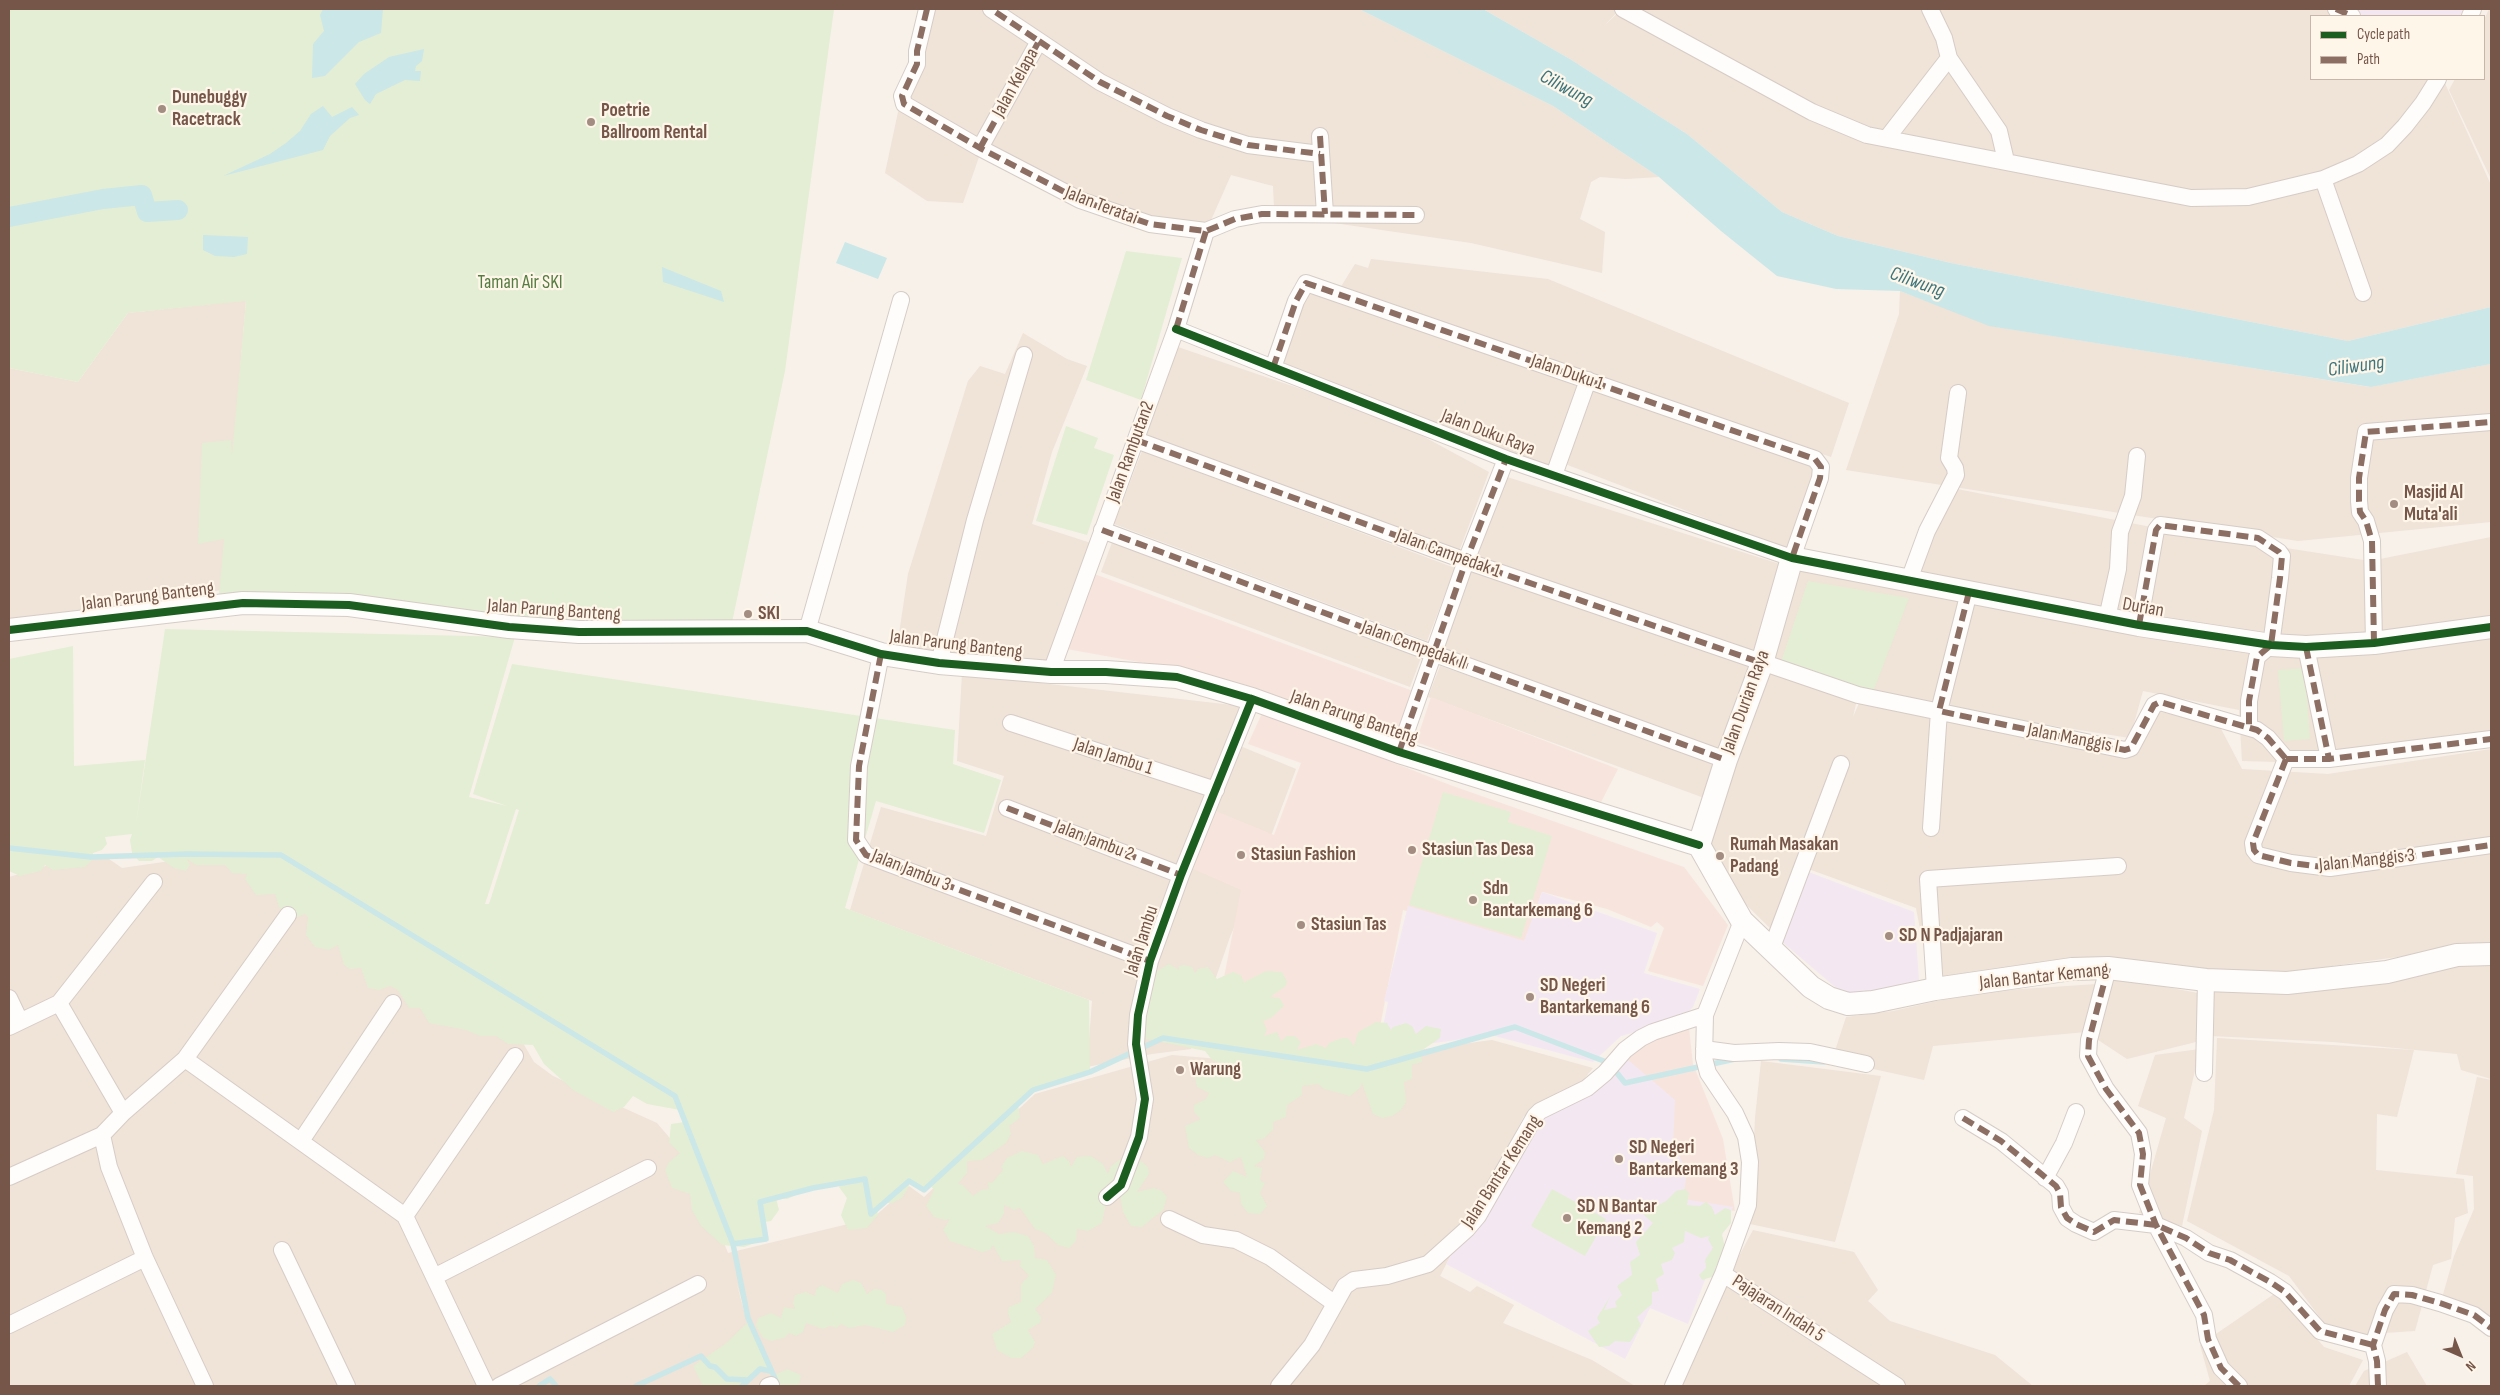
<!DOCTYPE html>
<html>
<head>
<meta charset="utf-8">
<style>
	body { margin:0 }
	#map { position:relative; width:2500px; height:1395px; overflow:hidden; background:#f7f1ea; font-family:"Sofia Sans Condensed",sans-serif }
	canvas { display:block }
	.frame { position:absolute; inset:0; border:10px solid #765649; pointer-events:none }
	.legend { position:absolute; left:2310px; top:15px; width:175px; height:65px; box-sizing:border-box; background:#fff6ea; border:1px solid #c8b6aa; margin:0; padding:6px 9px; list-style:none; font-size:15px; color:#765649 }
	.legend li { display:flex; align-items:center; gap:10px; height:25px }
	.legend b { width:25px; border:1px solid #c8b6aa }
	.north { position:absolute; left:2435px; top:1330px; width:50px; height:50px; -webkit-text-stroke:4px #fff6ea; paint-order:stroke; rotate:136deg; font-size:14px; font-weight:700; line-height:20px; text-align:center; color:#765649 }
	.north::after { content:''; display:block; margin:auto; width:18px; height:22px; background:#765649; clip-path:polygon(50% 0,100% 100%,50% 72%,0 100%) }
</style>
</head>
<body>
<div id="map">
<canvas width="2500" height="1395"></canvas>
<div class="frame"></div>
<ul class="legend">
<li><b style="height:6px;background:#1b5e20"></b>Cycle path</li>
<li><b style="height:6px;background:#8d6e63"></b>Path</li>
</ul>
<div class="north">N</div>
</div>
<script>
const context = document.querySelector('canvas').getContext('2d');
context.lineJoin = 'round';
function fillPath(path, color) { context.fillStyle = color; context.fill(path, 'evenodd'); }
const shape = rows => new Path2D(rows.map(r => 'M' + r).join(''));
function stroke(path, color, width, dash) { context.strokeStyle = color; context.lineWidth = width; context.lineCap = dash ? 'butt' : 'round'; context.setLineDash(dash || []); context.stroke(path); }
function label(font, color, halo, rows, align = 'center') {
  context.font = font + ' "Sofia Sans Condensed",sans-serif'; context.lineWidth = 4.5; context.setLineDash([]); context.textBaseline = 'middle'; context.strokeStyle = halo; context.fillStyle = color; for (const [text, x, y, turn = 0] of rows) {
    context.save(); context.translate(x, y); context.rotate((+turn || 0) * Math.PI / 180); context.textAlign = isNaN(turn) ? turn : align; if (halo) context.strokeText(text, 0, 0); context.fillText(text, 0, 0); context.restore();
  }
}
fillPath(shape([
	[920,9,1359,9,1553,106,1659,177,1626,179,1600,177,1591,182,1580,219,1605,232,1602,273,1471,243,1286,216,1274,207,1273,186,1231,175,1208,227,1138,222,980,154,963,203,927,201,885,173],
	[1483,9,1620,9,1604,26,1622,9,2341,9,2353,16,2311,16,2311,79,2443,79,2491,185,2491,307,2348,341,1951,263,1838,236,1782,212,1687,134,1570,59],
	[2489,9,2491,9,2491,179,2449,90,2455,79,2484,79,2484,20],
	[1371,259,1548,279,1849,403,1831,457,1390,303,1337,293,1355,264,1368,268],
	[1310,287,1579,387,1550,466,1280,366],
	[1900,291,1997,327,2370,387,2491,364,2491,522,2298,541,1846,470,1899,314],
	[246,300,222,590,9,622,9,368,78,382,128,313],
	[1023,333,1067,359,1087,366,1052,452,1032,524,1091,543,1050,668,897,647,908,574,968,381,980,366,1005,374],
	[1175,346,1336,401,1415,432,1489,472,1458,554,1143,440],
	[1590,382,1817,466,1788,550,1560,462],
	[1142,451,1455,568,1427,641,1114,524],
	[1504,476,1789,567,1909,580,1952,488,2156,528,2370,561,2491,537,2491,742,2355,764,2242,761,2239,710,2143,691,2130,738,1858,695,1853,717,1859,703,2133,747,2150,710,2218,723,2242,769,2328,774,2491,749,2491,957,2433,952,2260,976,1930,981,1916,908,1803,867,1777,935,1712,871,1704,836,1724,754,1439,652,1469,571,1758,664,1472,561],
	[1113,540,1422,655,1410,687,1101,572],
	[1440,666,1720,762,1707,799,1428,697],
	[962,674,1241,706,1228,741,1296,769,1256,876,1230,937,1191,1049,1152,1054,1087,1067,1092,1001,850,910,881,807,986,836,1004,776,957,761],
	[212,855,230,861,519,1036,534,1062,553,1076,657,1123,691,1163,728,1253,873,1218,909,1186,924,1197,1035,1094,1172,1055,1337,1069,1417,1050,1492,1040,1593,1068,1565,1102,1524,1116,1440,1276,1470,1292,1477,1286,1514,1305,1503,1323,1592,1360,1635,1386,781,1386,749,1324,736,1281,747,1322,779,1386,9,1386,9,877,66,860,106,857,122,868],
	[2491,962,2491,1079,2461,1070,2457,1054,2333,1042,2211,1036,2208,982,2396,974],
	[2108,976,2198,993,2200,1041,2127,1059,2086,1032,1933,1046,1924,1080,1832,1060,1846,1017,1893,1011,1977,992,2097,984],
	[2217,1038,2414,1050,2397,1117,2377,1114,2376,1170,2464,1179,2468,1213,2455,1218,2451,1259,2433,1265,2415,1331,2384,1333,2365,1343,2330,1331,2289,1276,2187,1221,2214,1110],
	[2200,1049,2184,1118,2202,1131,2182,1226,2139,1213,2166,1118,2138,1106,2155,1055],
	[1761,1061,1881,1076,1835,1242,1750,1224,1755,1118],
	[2477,1077,2491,1080,2491,1321,2442,1298,2454,1256,2474,1209,2473,1176,2456,1174],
	[1753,1230,1854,1252,1878,1290,1868,1301,1890,1321,1995,1355,2033,1386,1673,1386,1698,1332],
	[2277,1292,2324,1347,2363,1360,2349,1386,2204,1386,2210,1381,2200,1345],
	[2407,1352,2427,1386,2355,1386,2364,1371]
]), '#f0e3d7');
fillPath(shape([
	[1089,572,1413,691,1394,739,1178,669,1061,648],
	[1431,697,1618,769,1598,808,1416,742],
	[1263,711,1450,785,1684,867,1728,925,1703,986,1648,971,1664,928,1657,922,1651,927,1607,909,1542,892,1524,945,1403,910,1372,1067,1211,1044,1241,890,1189,867,1211,809,1274,835,1301,763,1248,744],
	[1689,1028,1693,1064,1723,1139,1735,1211,1679,1202,1617,1061,1620,1048]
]), '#f7e5dd');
fillPath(shape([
	[2343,9,2463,9,2460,16,2359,16],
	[1806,871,1914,912,1919,980,1848,998,1780,940],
	[1542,892,1657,933,1644,973,1700,989,1693,1007,1685,1015,1657,1026,1621,1036,1593,1062,1491,1035,1378,1051,1388,1002,1384,1001,1408,906,1524,941],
	[1620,1053,1675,1100,1673,1144,1687,1171,1683,1199,1733,1207,1688,1324,1650,1308,1625,1359,1446,1264,1534,1117,1563,1106]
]), '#f3e8f2');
fillPath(shape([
	[9,9,834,9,785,371,730,632,218,606,224,539,198,544,202,443,231,440,232,455,246,301,128,313,78,382,9,368],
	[1126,251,1182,258,1141,400,1086,380],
	[1066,426,1098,438,1094,448,1114,455,1087,535,1036,521],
	[1808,581,1909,598,1873,692,1780,665],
	[165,629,515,637,469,797,507,806,473,794,512,664,955,730,953,764,1001,780,984,833,876,801,845,908,1089,1000,1090,1072,1033,1090,1018,1104,1020,1118,1009,1126,1011,1134,1006,1143,982,1160,967,1161,967,1173,958,1184,963,1185,973,1196,981,1190,989,1189,988,1182,992,1183,1003,1170,1001,1167,1007,1158,1022,1151,1038,1155,1043,1164,1063,1156,1069,1161,1071,1167,1077,1157,1091,1156,1103,1164,1108,1174,1111,1166,1122,1158,1136,1157,1148,1167,1149,1174,1137,1192,1154,1188,1162,1191,1167,1197,1163,1210,1142,1227,1131,1226,1123,1212,1119,1190,1106,1203,1102,1223,1088,1231,1077,1229,1076,1241,1069,1248,1058,1245,1045,1233,1035,1229,1020,1208,1014,1210,1004,1205,1004,1214,998,1223,985,1226,999,1234,1014,1232,1028,1236,1034,1246,1035,1258,1047,1260,1056,1275,1052,1293,1035,1309,1041,1317,1040,1323,1028,1330,1035,1342,1033,1348,1021,1358,1011,1358,997,1350,992,1334,1011,1322,1008,1313,1009,1307,1021,1302,1021,1284,1029,1276,1020,1266,1021,1260,1002,1261,993,1245,990,1250,982,1252,950,1241,943,1230,950,1219,945,1220,934,1217,926,1206,934,1190,930,1185,924,1190,909,1181,909,1186,902,1198,893,1203,884,1203,877,1209,878,1215,867,1228,848,1230,841,1215,847,1198,839,1187,843,1183,797,1192,796,1195,787,1199,776,1198,779,1210,771,1221,764,1222,766,1239,744,1247,722,1245,701,1226,692,1210,690,1194,672,1188,665,1170,669,1162,680,1153,669,1143,671,1124,685,1122,680,1110,647,1104,633,1096,624,1107,613,1112,573,1090,544,1064,533,1045,508,1044,496,1036,480,1036,466,1030,429,1023,420,1008,409,1008,398,990,390,986,379,990,368,988,361,968,350,969,344,965,338,945,329,950,315,947,306,935,308,917,305,914,295,918,288,915,279,907,275,894,256,895,245,879,247,874,232,873,225,865,196,865,187,859,190,865,186,871,174,868,158,857,152,861,139,861,132,853,130,840,132,834,105,837,107,844,102,850,93,853,92,860,85,867,53,870,45,865,41,871,20,876,9,871,9,659,73,646,74,766,145,760,136,825],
	[516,809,519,810,489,904,485,904],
	[2305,668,2310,739,2284,741,2278,670],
	[1443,792,1511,812,1508,822,1552,836,1521,938,1409,905],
	[1169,964,1179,970,1179,966,1184,965,1192,967,1195,973,1198,969,1208,967,1217,979,1233,972,1241,975,1244,982,1266,971,1282,972,1287,981,1286,986,1270,997,1280,998,1284,1006,1271,1018,1263,1021,1267,1030,1264,1036,1277,1032,1281,1041,1287,1036,1295,1036,1301,1042,1297,1050,1316,1044,1326,1048,1329,1043,1342,1038,1348,1038,1354,1046,1358,1032,1376,1022,1387,1023,1391,1030,1393,1027,1406,1023,1412,1026,1416,1034,1426,1026,1441,1029,1440,1038,1421,1051,1422,1062,1412,1065,1412,1079,1404,1082,1406,1102,1401,1110,1392,1116,1382,1118,1373,1114,1362,1083,1359,1089,1350,1096,1324,1089,1318,1084,1302,1086,1302,1095,1287,1105,1286,1117,1273,1122,1273,1130,1263,1139,1256,1140,1265,1152,1264,1159,1254,1166,1262,1168,1260,1180,1265,1183,1260,1193,1267,1206,1260,1214,1248,1213,1241,1204,1240,1193,1231,1191,1223,1182,1233,1171,1247,1177,1241,1157,1230,1162,1215,1155,1208,1158,1198,1155,1189,1148,1185,1126,1201,1119,1194,1112,1194,1105,1206,1099,1209,1093,1197,1087,1195,1077,1203,1072,1212,1072,1220,1063,1212,1060,1205,1051,1137,1037,1152,968,1159,970],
	[1552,1189,1606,1219,1585,1256,1531,1226],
	[1685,1189,1689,1193,1687,1205,1700,1206,1706,1202,1712,1207,1715,1215,1725,1208,1731,1210,1731,1223,1722,1234,1727,1258,1716,1266,1715,1276,1702,1280,1699,1275,1706,1268,1705,1260,1713,1248,1708,1239,1710,1236,1701,1238,1685,1231,1684,1242,1672,1248,1675,1253,1672,1260,1661,1264,1664,1274,1656,1279,1659,1291,1652,1292,1652,1304,1637,1317,1641,1325,1630,1342,1615,1341,1609,1346,1599,1347,1588,1331,1600,1323,1597,1318,1611,1295,1604,1310,1617,1307,1615,1302,1622,1295,1617,1286,1632,1275,1630,1262,1640,1255,1636,1242,1653,1223,1644,1215,1645,1212,1666,1201,1676,1191],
	[853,1280,861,1283,867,1294,874,1289,882,1290,886,1294,886,1304,902,1307,906,1317,905,1325,893,1332,865,1325,849,1328,841,1324,837,1328,830,1326,823,1329,806,1323,803,1332,796,1336,789,1333,784,1338,771,1341,763,1338,756,1326,758,1318,771,1313,781,1318,784,1307,795,1309,793,1303,795,1295,806,1292,815,1296,816,1289,822,1285,838,1293,842,1284],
	[747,1323,770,1370,760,1369,745,1384,739,1386,703,1386,693,1366,725,1344],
	[787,1369,801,1375,799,1386,781,1386,775,1375]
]), '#e4eed4');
fillPath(shape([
	[323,9,383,9,381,33,359,42,325,76,312,78,313,44,324,31,320,15],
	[1359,9,1483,9,1570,59,1687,134,1782,212,1838,236,1951,263,2348,341,2491,307,2491,364,2371,387,1989,326,1900,291,1836,289,1777,276,1721,231,1659,177,1553,106],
	[424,49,422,61,416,66,415,71,421,71,420,81,405,80,376,94,370,104,365,100,355,84,364,74,389,57],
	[323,106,332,117,352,107,359,115,350,118,330,136,323,150,223,176,270,154,286,143,300,131,311,114],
	[203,235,248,237,247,254,234,257,215,256,203,250],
	[845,242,887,258,878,279,836,263],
	[662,267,721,291,724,302,663,282]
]), '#cbe7e8');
stroke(shape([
	[9,848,91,857,188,854,281,855,675,1096,733,1244,748,1318,777,1383],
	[1781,1059,1824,1062],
	[733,1244,766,1239,760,1202,813,1188,865,1179,871,1214,909,1181,924,1190,1033,1090,1090,1072,1163,1038,1367,1069,1515,1027,1609,1063,1625,1083,1735,1059],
	[539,1386,550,1379,556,1386],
	[636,1386,701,1356,710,1366,715,1367,727,1379,747,1380],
	[742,1386,760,1369,771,1371]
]), '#cbe7e8', 5.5);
stroke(shape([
	[9,217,103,199,142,195,147,212,178,210]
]), '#cbe7e8', 20);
const street = shape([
	[927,9,917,51,917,64,902,96,904,104,980,148,1080,200,1150,224,1206,231,1235,219,1262,214,1416,215],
	[1623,9,1812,112,1867,135,2191,198,2248,197,2323,179,2358,164,2387,145,2405,126,2423,103,2438,79],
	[1930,9,1944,38,1949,58,1999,131,2006,161],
	[2336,9,2352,16],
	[2470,16,2473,9],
	[1039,41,1100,82,1167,116,1201,130,1248,145,1320,154],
	[1320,136,1325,214],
	[1887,138,1949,58],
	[980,148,1039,41,991,9],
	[2323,179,2363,293],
	[1176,329,1273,368,1506,459,1792,558,1820,478,1821,467,1815,459,1306,283,1296,301,1273,368],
	[1136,440,1466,561,1858,695,2125,750,2131,748,2154,705,2160,702,2257,730,2268,738,2286,759],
	[1554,475,1588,380],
	[1102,530,1432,653,1726,760],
	[1909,580,1927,531,1956,475,1955,468,1949,458,1958,393],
	[2107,618,2118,569,2120,532,2133,496,2137,456],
	[2139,625,2156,530,2160,525,2258,538,2279,552,2282,556,2280,578,2271,645,2257,657,2249,701,2249,727],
	[807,631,901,300],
	[2374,643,2372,541,2366,521,2360,512,2359,501,2359,478,2366,432,2491,422],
	[2306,647,2329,759],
	[881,654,859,766,856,840,866,855,1150,961],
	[939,663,975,520,1024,355],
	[1051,672,1176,329,1206,231],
	[1011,723,1216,790],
	[1399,752,1466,561,1506,459],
	[2286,759,2253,843,2254,850,2258,855,2291,863,2330,868,2491,845],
	[2286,759,2329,759,2491,739],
	[1007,808,1181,875],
	[1931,828,1939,711,1969,592],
	[1771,950,1841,764],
	[2108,968,2089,1040,2088,1056,2106,1089,2139,1133,2143,1154,2140,1185,2156,1225,2204,1315,2208,1339,2221,1368,2239,1386],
	[1935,989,1928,879,2118,866],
	[9,998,20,1021],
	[59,1003,154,882],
	[9,1027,59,1003,123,1113,102,1135,109,1167,145,1258,205,1386],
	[1704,1049,1734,1053,1779,1051,1810,1052,1866,1064],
	[185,1059,288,915],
	[2204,1073,2206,980],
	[123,1113,185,1059,405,1216,486,1386],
	[1963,1118,2001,1141,2056,1186,2060,1193,2061,1207,2067,1218,2076,1224,2094,1232,2114,1220,2156,1225,2186,1238,2209,1253,2230,1260,2270,1282,2285,1292,2320,1331,2373,1345],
	[301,1141,393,1003],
	[9,1177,102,1135],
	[2045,1178,2064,1143,2076,1112],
	[1107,1197,1121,1185,1139,1137,1145,1099,1136,1044,1138,1015,1150,961,1181,875,1252,699],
	[405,1216,515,1056],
	[1169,1219,1203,1235,1236,1240,1270,1257,1334,1303],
	[282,1250,347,1386],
	[1723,1274,1897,1386],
	[434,1277,648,1168],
	[9,1325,145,1258],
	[499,1386,698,1284],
	[768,1386,771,1385],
	[1279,1386,1312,1345,1345,1286,1354,1280,1387,1276,1428,1264,1467,1229,1478,1216,1535,1116,1540,1111,1587,1088,1605,1073,1625,1050,1641,1038,1653,1032,1705,1015],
	[1673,1386,1723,1274,1748,1205,1750,1162,1746,1137,1735,1113,1708,1073,1704,1058,1705,1015,1742,921],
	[2378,1386,2377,1361,2373,1345,2385,1310,2394,1294,2412,1295,2440,1303,2474,1315,2491,1328]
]);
const secondary = shape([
	[9,630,243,603,349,605,509,627,579,632,807,631,881,654,939,663,1051,672,1106,672,1177,677,1252,699,1399,752,1699,845],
	[1699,845,1726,760,1762,663,1792,558,2139,625,2271,645,2306,647,2374,643,2491,627],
	[1699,845,1742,921,1811,987,1829,998,1848,1004,1873,1002,1935,989,2072,969,2108,968,2206,980,2287,983,2387,972,2457,955,2491,954]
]);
stroke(street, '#d6ccc6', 18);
stroke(secondary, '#d6ccc6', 24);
stroke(street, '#fefdfc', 16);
stroke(secondary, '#fefdfc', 22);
stroke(shape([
	[927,9,917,51,917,64,902,96,904,104,980,148,1080,200,1150,224,1206,231,1235,219,1262,214,1416,215],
	[2336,9,2352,16],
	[1039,41,1100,82,1167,116,1201,130,1248,145,1320,154],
	[1320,136,1325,214],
	[980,148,1039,41,991,9],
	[1176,329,1206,231],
	[1273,368,1296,301,1306,283,1815,459,1821,467,1820,478,1792,558],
	[1136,440,1466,561,1762,663],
	[1102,530,1432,653,1726,760],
	[1969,592,1939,711,2125,750,2131,748,2154,705,2160,702,2257,730,2268,738,2286,759],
	[2139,625,2156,530,2160,525,2258,538,2279,552,2282,556,2280,578,2271,645,2257,657,2249,701,2249,727],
	[2374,643,2372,541,2366,521,2360,512,2359,501,2359,478,2366,432,2491,422],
	[2306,647,2329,759],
	[881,654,859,766,856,840,866,855,1150,961],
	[1399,752,1466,561,1506,459],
	[2286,759,2253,843,2254,850,2258,855,2291,863,2330,868,2491,845],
	[2286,759,2329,759,2491,739],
	[1007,808,1181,875],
	[2108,968,2089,1040,2088,1056,2106,1089,2139,1133,2143,1154,2140,1185,2156,1225,2204,1315,2208,1339,2221,1368,2239,1386],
	[1963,1118,2001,1141,2056,1186,2060,1193,2061,1207,2067,1218,2076,1224,2094,1232,2114,1220,2156,1225,2186,1238,2209,1253,2230,1260,2270,1282,2285,1292,2320,1331,2373,1345],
	[2378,1386,2377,1361,2373,1345,2385,1310,2394,1294,2412,1295,2440,1303,2474,1315,2491,1328]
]), '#8d6e63', 6, [12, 6]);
stroke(shape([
	[1176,329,1506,459,1792,558,2139,625,2271,645,2306,647,2374,643,2491,627],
	[9,630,243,603,349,605,509,627,579,632,807,631,881,654,939,663,1051,672,1106,672,1177,677,1252,699,1399,752,1699,845],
	[1107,1197,1121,1185,1139,1137,1145,1099,1136,1044,1138,1015,1150,961,1181,875,1252,699]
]), '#1b5e20', 8);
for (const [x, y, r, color] of [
	[162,109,5,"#a38c81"],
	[591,122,5,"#a38c81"],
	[2394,504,5,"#a38c81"],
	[748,614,5,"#a38c81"],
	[1412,850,5,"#a38c81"],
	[1241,855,5,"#a38c81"],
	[1720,856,5,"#a38c81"],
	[1473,900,5,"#a38c81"],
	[1301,925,5,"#a38c81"],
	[1889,936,5,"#a38c81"],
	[1530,997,5,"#a38c81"],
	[1180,1070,5,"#a38c81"],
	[1619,1159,5,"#a38c81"],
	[1567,1218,5,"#a38c81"]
]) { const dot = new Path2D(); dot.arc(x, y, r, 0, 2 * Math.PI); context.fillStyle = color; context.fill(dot); stroke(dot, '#fff6ea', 2); }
label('19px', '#765649', '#fff6ea', [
	["Jalan Kelapa",1016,83,-61],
	["Jalan Teratai",1101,206,21],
	["Jalan Duku 1",1567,373,19],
	["Jalan Duku Raya",1488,433,21],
	["Jalan Rambutan2",1131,452,-70],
	["Jalan Campedak 1",1448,554,20],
	["Jalan Parung Banteng",148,597,-7],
	["Durian",2143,608,10],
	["Jalan Parung Banteng",554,611,4],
	["Jalan Parung Banteng",956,645,7],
	["Jalan Cempedak II",1414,646,20],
	["Jalan Durian Raya",1746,702,-70],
	["Jalan Parung Banteng",1354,718,19],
	["Jalan Manggis I",2073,739,11],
	["Jalan Jambu 1",1113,757,18],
	["Jalan Jambu 2",1094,841,21],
	["Jalan Manggis 3",2367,861,-6],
	["Jalan Jambu 3",911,871,22],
	["Jalan Jambu",1142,941,-72],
	["Jalan Bantar Kemang",2044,977,-6],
	["Jalan Bantar Kemang",1502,1172,-57],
	["Pajajaran Indah 5",1778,1309,33]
]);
label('bold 19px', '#765649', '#fff6ea', [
	["Dunebuggy",172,98],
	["Racetrack",172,120],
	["Poetrie",601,111],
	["Ballroom Rental",601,133],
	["Masjid Al",2404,493],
	["Muta'ali",2404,515],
	["SKI",758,614],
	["Rumah Masakan",1730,845],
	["Padang",1730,867],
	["Stasiun Tas Desa",1422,850],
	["Stasiun Fashion",1251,855],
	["Sdn",1483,889],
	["Bantarkemang 6",1483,911],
	["Stasiun Tas",1311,925],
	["SD N Padjajaran",1899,936],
	["SD Negeri",1540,986],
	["Bantarkemang 6",1540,1008],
	["Warung",1190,1070],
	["SD Negeri",1629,1148],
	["Bantarkemang 3",1629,1170],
	["SD N Bantar",1577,1207],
	["Kemang 2",1577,1229]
], 'left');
label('19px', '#557c41', '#fff6ea', [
	["Taman Air SKI",520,283]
]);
label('italic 20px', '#3c757c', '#fff6ea', [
	["Ciliwung",1566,89,28],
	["Ciliwung",1917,283,20],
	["Ciliwung",2356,367,-8]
]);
</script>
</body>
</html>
